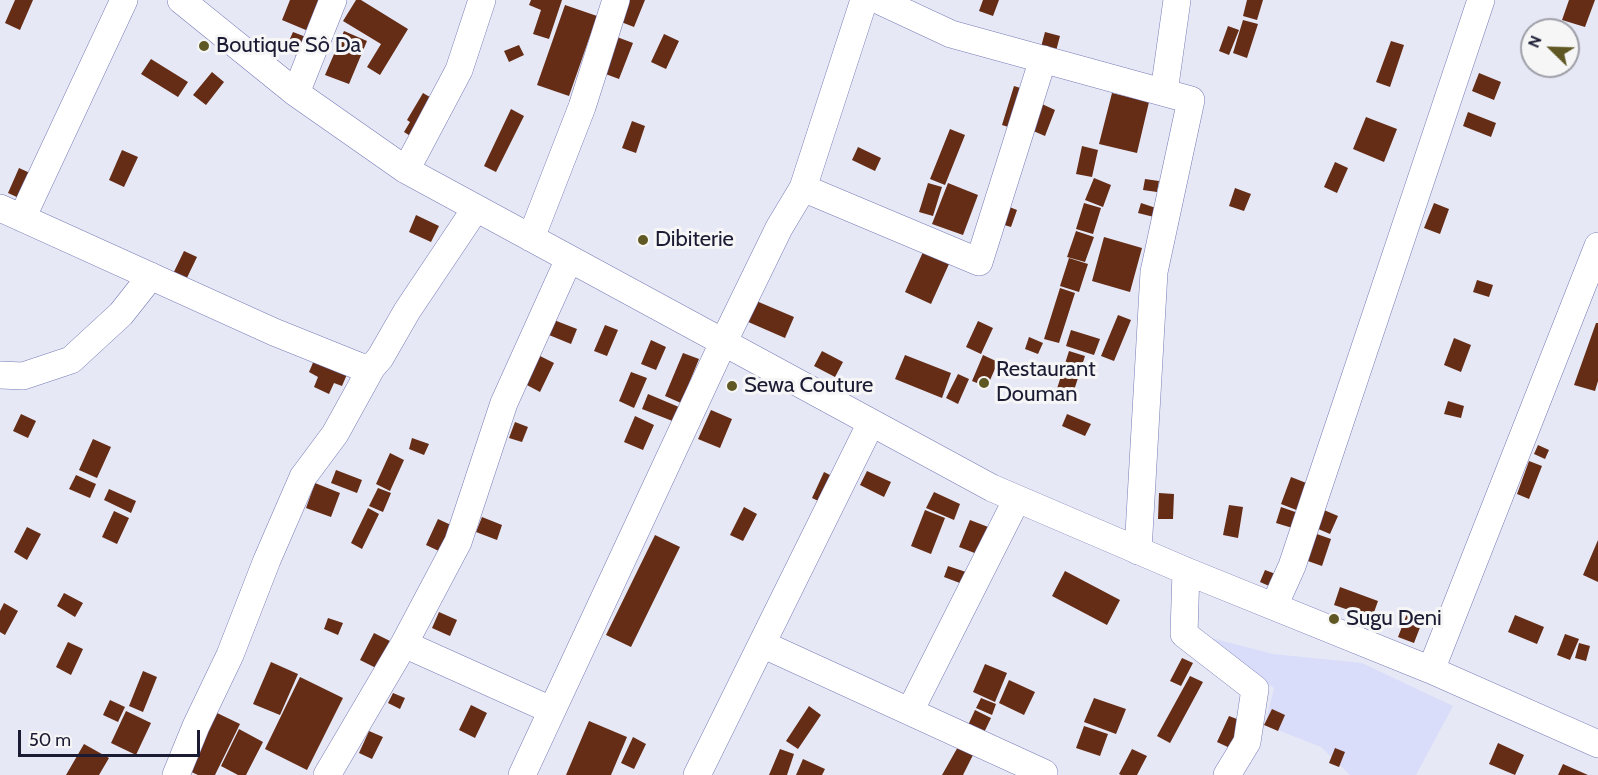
<!DOCTYPE html>
<html>
<head>
<meta charset="utf-8">
<style>
	body { margin:0 }
	#map { position:relative; width:1598px; height:775px; overflow:hidden; background:#e6e8f5; font-family:Cabin,sans-serif }
	canvas { display:block }
	.north { position:absolute; left:1520px; top:18px; width:60px; height:60px; box-sizing:border-box; background:#f6f6f6; border:2px solid #9e9fa8; border-radius:50%; rotate:293deg; font-size:16px; font-weight:700; line-height:24px; text-align:center; color:#1b1c34 }
	.north::after { content:''; display:block; margin:auto; width:21px; height:27px; background:#605824; clip-path:polygon(50% 0,100% 100%,50% 72%,0 100%) }
	.scale { position:absolute; left:18px; top:730px; width:182px; height:27px; box-sizing:border-box; border:3px solid #1b1c34; border-top:0; padding-left:8px; font-size:18px; line-height:21px; white-space:nowrap; color:#1b1c34; -webkit-text-stroke:4px #f6f6f6; paint-order:stroke }
</style>
</head>
<body>
<div id="map">
<canvas width="1598" height="775"></canvas>
<div class="north">N</div>
<div class="scale">50 m</div>
</div>
<script>
const context = document.querySelector('canvas').getContext('2d');
context.lineJoin = 'round';
function fillPath(path, color) { context.fillStyle = color; context.fill(path, 'evenodd'); }
const shape = rows => new Path2D(rows.map(r => 'M' + r).join(''));
function stroke(path, color, width, dash) { context.strokeStyle = color; context.lineWidth = width; context.lineCap = dash ? 'butt' : 'round'; context.setLineDash(dash || []); context.stroke(path); }
function label(font, color, halo, rows, align = 'center') {
  context.font = font + ' Cabin,sans-serif'; context.lineWidth = 6; context.setLineDash([]); context.textBaseline = 'middle'; context.strokeStyle = halo; context.fillStyle = color; for (const [text, x, y, turn = 0] of rows) {
    context.save(); context.translate(x, y); context.rotate((+turn || 0) * Math.PI / 180); context.textAlign = isNaN(turn) ? turn : align; if (halo) context.strokeText(text, 0, 0); context.fillText(text, 0, 0); context.restore();
  }
}
fillPath(shape([
	[1196,634,1273,654,1362,663,1453,706,1416,775,1350,775,1321,747,1265,725,1274,688]
]), '#d9ddfa');
fillPath(shape([
	[15,0,33,0,20,30,5,23],
	[290,0,327,0,313,33,282,20],
	[356,0,361,0,408,29,380,75,367,67,381,44,343,21],
	[531,0,562,0,549,39,533,34,541,10,529,5],
	[624,0,645,0,634,27,616,20],
	[983,0,999,0,993,16,979,11],
	[1247,0,1263,0,1257,20,1243,16],
	[1569,0,1595,0,1585,27,1562,20],
	[565,5,597,16,569,96,537,85],
	[1243,20,1258,24,1247,58,1233,53],
	[1228,26,1239,30,1229,55,1219,51],
	[344,31,367,41,349,84,325,75],
	[293,32,306,37,297,56,285,50],
	[1045,32,1060,36,1056,51,1041,47],
	[664,34,679,41,666,69,651,62],
	[617,37,633,43,619,79,603,73],
	[1391,41,1404,45,1390,87,1376,82],
	[519,45,524,55,509,62,504,51],
	[151,59,188,82,178,97,141,74],
	[212,72,224,82,206,105,193,95],
	[1479,73,1501,82,1494,100,1472,91],
	[1014,86,1030,91,1018,130,1002,125],
	[423,93,440,103,412,137,404,132,410,122,407,120],
	[1112,93,1149,102,1137,153,1099,144],
	[1042,104,1055,110,1045,136,1031,130],
	[511,109,524,116,496,172,484,166],
	[1468,112,1496,123,1491,137,1463,126],
	[1366,117,1397,129,1384,162,1353,149],
	[632,121,645,126,636,153,622,148],
	[950,129,965,135,945,185,930,179],
	[1082,146,1098,150,1092,177,1076,174],
	[858,147,881,158,875,171,852,160],
	[122,150,138,157,124,187,109,180],
	[1335,162,1348,168,1337,193,1324,187],
	[19,168,30,173,19,198,8,193],
	[1094,178,1111,185,1103,207,1085,200],
	[1145,179,1159,181,1157,192,1143,190],
	[928,183,942,187,933,216,919,212],
	[948,183,978,195,963,235,932,224],
	[1235,188,1251,194,1244,211,1229,206],
	[1084,203,1101,208,1093,234,1076,229],
	[1141,203,1156,208,1154,217,1138,213],
	[1434,203,1449,209,1440,234,1424,228],
	[1007,206,1017,210,1011,227,1001,224],
	[416,215,439,226,431,242,409,232],
	[1076,231,1094,237,1085,262,1067,257],
	[1104,237,1142,248,1130,292,1092,281],
	[184,251,197,257,184,284,171,278],
	[923,252,949,264,931,304,905,292],
	[1069,258,1088,264,1079,292,1060,286],
	[1477,280,1493,285,1489,297,1473,292],
	[1060,288,1075,293,1059,343,1044,339],
	[754,300,794,317,785,338,746,321],
	[1118,315,1131,320,1114,361,1101,356],
	[554,320,577,329,571,344,549,335],
	[978,321,993,328,981,354,966,347],
	[1596,323,1598,323,1598,381,1595,391,1574,385],
	[605,325,618,330,607,356,594,351],
	[1071,330,1100,339,1094,355,1066,346],
	[1029,337,1043,343,1038,354,1025,349],
	[1454,338,1471,345,1461,372,1444,365],
	[651,340,666,347,656,370,641,364],
	[822,351,843,362,835,377,814,366],
	[1069,351,1085,356,1070,403,1054,398],
	[683,353,699,359,681,403,665,396],
	[538,355,554,363,540,392,525,384],
	[905,355,951,373,942,398,895,379],
	[983,355,998,362,987,387,972,381],
	[315,358,348,372,342,386,334,383,329,394,314,387,318,377,309,372],
	[631,372,647,378,634,408,619,401],
	[958,374,969,379,958,404,946,398],
	[648,394,686,410,680,424,642,409],
	[1448,401,1464,406,1461,418,1444,414],
	[711,410,732,419,720,448,698,439],
	[21,414,36,421,28,438,13,431],
	[1067,414,1091,424,1085,436,1062,426],
	[635,416,654,425,643,450,624,442],
	[515,422,528,427,522,442,509,438],
	[412,438,429,444,424,455,409,449],
	[93,439,111,447,97,478,79,470],
	[1538,445,1549,450,1545,459,1534,454],
	[390,453,404,460,390,491,376,484],
	[1529,461,1542,466,1529,499,1517,494],
	[336,470,362,480,357,493,331,483],
	[867,471,891,482,884,497,860,485],
	[824,472,840,480,829,506,812,498],
	[76,475,96,484,90,498,69,489],
	[1291,477,1314,486,1304,513,1281,504],
	[315,483,340,493,331,517,306,508],
	[378,488,391,493,383,512,369,506],
	[109,489,136,501,131,513,104,500],
	[934,492,960,504,954,520,926,508],
	[1159,493,1174,494,1173,519,1158,519],
	[1229,505,1243,507,1238,538,1223,535],
	[744,507,757,514,743,541,730,535],
	[1281,507,1304,515,1299,530,1276,523],
	[368,508,379,514,362,549,351,543],
	[925,510,945,518,931,554,911,546],
	[1324,510,1338,516,1330,534,1316,528],
	[114,511,129,518,117,544,102,537],
	[482,517,502,525,497,540,476,532],
	[438,519,453,526,441,552,426,545],
	[970,520,996,530,985,557,959,547],
	[27,527,41,534,27,560,14,552],
	[1314,533,1331,539,1322,566,1305,560],
	[655,535,680,547,631,647,606,635],
	[1598,540,1598,582,1583,575],
	[948,566,978,576,973,588,944,577],
	[1265,570,1281,576,1276,589,1260,582],
	[1065,571,1120,600,1107,625,1052,596],
	[1340,587,1378,601,1372,618,1334,605],
	[64,593,83,603,75,617,57,606],
	[4,603,18,611,5,635,0,632,0,611],
	[1408,611,1424,617,1414,643,1398,637],
	[439,612,457,620,450,636,432,628],
	[1515,615,1544,627,1537,644,1508,632],
	[328,618,343,623,338,635,324,629],
	[374,633,390,641,376,668,360,660],
	[1565,634,1579,639,1570,660,1557,655],
	[68,642,83,649,71,675,56,667],
	[1579,643,1590,646,1586,661,1575,658],
	[1182,658,1193,663,1181,686,1170,681],
	[271,662,298,674,280,715,253,704],
	[985,664,1007,673,995,702,973,692],
	[143,671,157,677,143,712,129,706],
	[1190,676,1203,682,1170,743,1157,736],
	[300,677,343,698,307,770,265,749],
	[1009,680,1035,692,1024,715,999,703],
	[393,693,405,698,400,709,388,703],
	[981,698,996,704,992,715,976,708],
	[1094,698,1126,709,1116,734,1084,722],
	[110,700,125,707,118,722,103,715],
	[471,705,487,713,475,738,459,730],
	[809,706,821,715,798,749,786,741],
	[1272,709,1285,715,1278,731,1264,725],
	[975,710,991,718,980,741,964,734],
	[126,711,151,723,136,755,111,743],
	[215,712,240,724,215,775,198,775,187,770],
	[1229,716,1242,721,1230,748,1217,742],
	[589,721,627,737,611,775,566,775],
	[1084,726,1108,734,1100,756,1076,748],
	[239,729,263,742,246,775,238,775,221,766],
	[369,731,383,737,372,759,359,753],
	[633,737,646,744,634,769,621,763],
	[1498,743,1524,755,1515,775,1489,764],
	[84,744,109,758,99,775,66,775],
	[959,745,974,753,963,775,942,775],
	[1335,748,1345,752,1339,767,1329,763],
	[780,749,794,754,787,775,769,775],
	[1132,749,1147,756,1137,775,1121,775,1119,774],
	[803,759,825,769,822,775,796,775],
	[1563,764,1588,775,1558,775]
]), '#652c16');
const minor = shape([
	[181,0,296,93,406,170,992,488,1186,571,1431,670,1598,744],
	[878,0,951,34,1191,100,1154,272,1138,551],
	[1164,92,1177,0],
	[296,93,333,0],
	[406,170,459,70,482,0],
	[803,188,979,262,1043,59],
	[0,208,274,332,361,367,372,367,380,358,407,311,476,208],
	[22,218,124,0],
	[531,238,582,107,616,0],
	[0,375,23,376,71,360,121,314,151,276],
	[1186,571,1184,634,1255,689,1247,742,1227,775],
	[1274,606,1292,566,1481,0],
	[404,644,551,710],
	[762,644,1044,773],
	[1431,670,1598,246],
	[910,711,1017,499],
	[176,775,196,726,230,655,267,560,303,477,335,434,372,367],
	[327,775,404,644,458,542,504,403,569,259],
	[522,775,723,343,779,228,803,188,864,0],
	[697,775,871,423]
]);
stroke(minor, '#777bb6', 28);
stroke(minor, '#fff', 27);
for (const [x, y, r, color] of [
	[204,46,6,"#605824"],
	[643,240,6,"#605824"],
	[984,383,6,"#605824"],
	[732,386,6,"#605824"],
	[1334,619,6,"#605824"]
]) { const dot = new Path2D(); dot.arc(x, y, r, 0, 2 * Math.PI); context.fillStyle = color; context.fill(dot); stroke(dot, '#f6f6f6', 2); }
label('22px', '#1b1c34', '#f6f6f6', [
	["Boutique Sô Da",216,46],
	["Dibiterie",655,240],
	["Restaurant",996,370],
	["Douman",996,395],
	["Sewa Couture",744,386],
	["Sugu Deni",1346,619]
], 'left');
</script>
</body>
</html>
